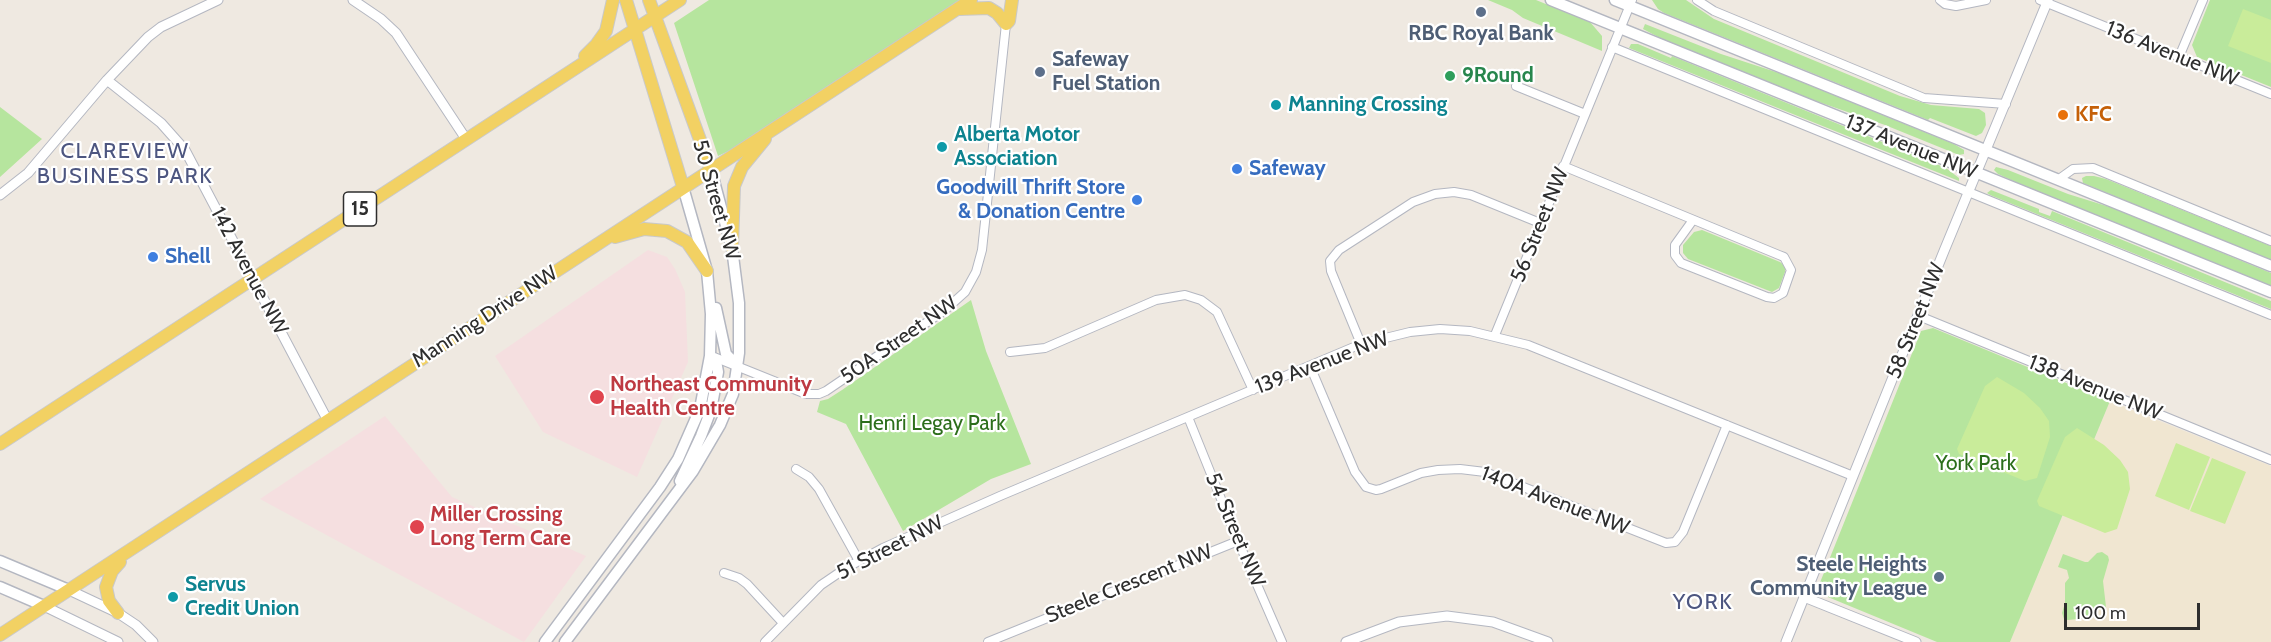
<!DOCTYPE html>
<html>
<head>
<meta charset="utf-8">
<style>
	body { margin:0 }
	#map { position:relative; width:2271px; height:642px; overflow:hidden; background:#efe9e1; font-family:Cabin,sans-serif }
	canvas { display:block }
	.scale { position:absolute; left:2064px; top:603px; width:136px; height:27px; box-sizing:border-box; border:3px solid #2e2e2e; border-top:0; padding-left:8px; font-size:18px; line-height:21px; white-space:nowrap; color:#2e2e2e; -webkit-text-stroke:4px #fff; paint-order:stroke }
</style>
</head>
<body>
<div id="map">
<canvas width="2271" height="642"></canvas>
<div class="scale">100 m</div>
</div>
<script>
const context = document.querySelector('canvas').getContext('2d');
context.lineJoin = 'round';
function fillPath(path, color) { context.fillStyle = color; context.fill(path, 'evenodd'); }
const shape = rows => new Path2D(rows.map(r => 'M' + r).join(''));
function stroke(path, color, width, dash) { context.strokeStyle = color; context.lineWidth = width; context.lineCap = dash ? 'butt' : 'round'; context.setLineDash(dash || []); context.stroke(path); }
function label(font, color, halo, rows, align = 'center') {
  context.font = font + ' Cabin,sans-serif'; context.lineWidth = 4.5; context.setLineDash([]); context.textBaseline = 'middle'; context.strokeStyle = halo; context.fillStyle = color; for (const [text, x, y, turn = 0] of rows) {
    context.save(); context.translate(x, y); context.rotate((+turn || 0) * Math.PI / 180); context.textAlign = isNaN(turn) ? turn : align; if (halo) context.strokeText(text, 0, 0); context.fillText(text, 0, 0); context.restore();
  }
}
fillPath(shape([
	[2110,401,2271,466,2271,642,2010,642]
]), '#f0e6d1');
fillPath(shape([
	[648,250,667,257,675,269,685,292,688,362,637,477,543,432,495,356],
	[385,416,452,497,586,556,524,642,260,499]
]), '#f5dfe0');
fillPath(shape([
	[709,0,962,0,735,148,718,156,674,23],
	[1488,0,1536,0,1590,22,1602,36,1602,51,1523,18,1512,10],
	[1652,0,1686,0,1714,19,1900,96,1931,105,1979,109,1985,113,1986,125,1982,133,1976,136,1930,118,1928,120,1664,13,1658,9],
	[2210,0,2271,0,2271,87,2197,57,2192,45],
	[1645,24,1721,54,1782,74,1954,144,1964,150,1964,154,1959,155,1885,125,1813,100,1662,39,1643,29],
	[1631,44,1638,44,1671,58,1672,56,1946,168,1959,178,1959,181,1629,48],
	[0,107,42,139,0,177],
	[1996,167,2008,170,2068,194,2113,208,2271,273,2271,287,2024,186,1998,174,1994,170],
	[2086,176,2094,176,2106,179,2271,246,2271,261,2083,183,2082,178],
	[1991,190,2039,209,2039,212,2050,216,2052,211,2271,301,2271,309,1990,195,1987,193],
	[1702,230,1780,262,1785,266,1785,272,1779,288,1772,292,1688,259,1683,253,1683,245,1694,232],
	[971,300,986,351,1031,464,991,479,903,531,846,424,817,412,820,401,828,399,842,390],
	[1933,328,2110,401,2010,642,1937,642,1823,595,1819,585,1921,331],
	[2102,552,2108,556,2109,560,2103,581,2106,607,2105,609,2095,610,2088,618,2068,620,2064,619,2062,613,2065,603,2065,583,2069,578,2067,570,2058,567,2063,554,2085,562,2088,562,2097,553]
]), '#b6e59e');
fillPath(shape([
	[2243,9,2271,20,2271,63,2228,46],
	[1997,377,2024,393,2040,408,2049,421,2050,437,2037,478,2025,481,1959,454,1957,449,1985,386],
	[2077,428,2104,445,2120,460,2128,472,2130,489,2117,529,2105,533,2039,506,2037,501,2065,437],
	[2176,443,2210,457,2189,510,2155,496],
	[2212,458,2246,472,2225,524,2190,511]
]), '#c9ec9a');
const minor = shape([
	[1697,0,1714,11,1924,98,2006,104],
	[1940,0,1945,4,1956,6,1986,0],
	[2040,0,2271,94],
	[1612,47,2271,315],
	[2179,57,2203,0],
	[1516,86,1585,114],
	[1563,166,1779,255,1784,257,1791,270,1783,293,1774,298,1767,297,1681,263,1675,255,1675,245,1693,220],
	[2059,179,2073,169,2093,168,2271,241],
	[1919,316,2271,460],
	[1495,335,1632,0],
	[1361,344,1331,271,1330,261,1339,250,1413,202,1435,194,1454,192,1471,195,1540,223],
	[1010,352,1045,348,1156,300,1185,295,1201,300,1217,312,1253,390],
	[714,357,806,394,819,394,826,391,945,310,965,292,976,272,982,250,1006,24],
	[1310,366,1355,472,1366,487,1376,490,1381,489,1421,473,1438,470,1460,469,1485,472,1666,543,1675,542,1683,532,1727,425],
	[1188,417,1238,541,1282,642],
	[796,469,809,477,819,489,859,561],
	[724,573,739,578,747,584,783,623],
	[765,642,821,585,846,568,883,548,1000,496,1361,344,1410,332,1440,329,1470,331,1528,345,1853,476],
	[988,642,1238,541]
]);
const tertiary = shape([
	[353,0,381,19,396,33,466,139],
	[107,80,161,123,185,150,328,421],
	[0,195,28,173,107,80,148,37,161,27,218,0],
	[69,590,118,613,136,625,153,642],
	[1804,597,1916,642],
	[44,606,118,642],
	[1346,642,1399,622,1447,616,1493,622,1548,642],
	[1786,642,1944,251,2048,0]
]);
const secondary = shape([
	[1551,0,2271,292],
	[1615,0,2271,266],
	[716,308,726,354,738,367],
	[680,481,701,436,711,410,718,372,716,361,710,356],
	[0,561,69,590],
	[0,587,44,606],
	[545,642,660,487,678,459,700,409,710,356,711,314,707,271,683,187],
	[565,642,693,471,720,425,733,394,739,353,739,303,732,248,711,170]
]);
const primary = shape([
	[626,0,683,187],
	[649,0,711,170],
	[959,9,989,8,997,13,1006,24,1009,21,1012,0],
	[585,56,596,45,606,31,613,0],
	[615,237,644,229,667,231,687,242,707,271],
	[732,248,734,186,742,167,765,139],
	[0,444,680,0],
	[118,613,109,601,106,587,112,571,120,562],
	[0,635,971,0]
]);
stroke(minor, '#b4b7c1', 10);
stroke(tertiary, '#b4b7c1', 11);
stroke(secondary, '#b4b7c1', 13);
stroke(primary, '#c9c9c9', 14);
stroke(minor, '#fff', 8);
stroke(tertiary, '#fff', 9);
stroke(secondary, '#fff', 10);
stroke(primary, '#f2d163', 12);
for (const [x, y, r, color] of [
	[1481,12,6,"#5c6f8a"],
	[1040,72,6,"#5c6f8a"],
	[1450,76,6,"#2e9e5b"],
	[1276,105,6,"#0f9aa8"],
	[2063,115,6,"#e8710a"],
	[942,147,6,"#0f9aa8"],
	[1237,169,6,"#3f7fe0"],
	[1137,200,6,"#3f7fe0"],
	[153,257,6,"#3f7fe0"],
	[597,397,8,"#e0444e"],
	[417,527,8,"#e0444e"],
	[1939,577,6,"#5c6f8a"],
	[173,597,6,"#0f9aa8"]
]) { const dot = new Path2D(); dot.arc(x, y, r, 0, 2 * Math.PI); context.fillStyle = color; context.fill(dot); stroke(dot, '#fff', 2); }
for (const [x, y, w] of [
	[360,209,33]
]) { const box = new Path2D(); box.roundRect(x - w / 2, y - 17, w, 34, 4.5); context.fillStyle = '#fff'; context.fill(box); stroke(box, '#2e2e2e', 1.5); }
label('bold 20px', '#2e2e2e', null, [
	["15",360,209]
]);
label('bold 21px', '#4e5e75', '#fff', [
	["RBC Royal Bank",1481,34],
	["Safeway",1052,60,"left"],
	["Fuel Station",1052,84,"left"],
	["Steele Heights",1927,565,"right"],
	["Community League",1927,589,"right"]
]);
label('21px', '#2e2e2e', '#fff', [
	["136 Avenue NW",2172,54,22],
	["137 Avenue NW",1911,147,22],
	["50 Street NW",716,200,74],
	["56 Street NW",1540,225,-68],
	["142 Avenue NW",249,271,62],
	["Manning Drive NW",485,317,-33],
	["58 Street NW",1916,321,-68],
	["50A Street NW",899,340,-35],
	["139 Avenue NW",1322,363,-21],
	["138 Avenue NW",2095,388,22],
	["140A Avenue NW",1555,501,21],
	["54 Street NW",1235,530,67],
	["51 Street NW",890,548,-27],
	["Steele Crescent NW",1129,584,-22]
]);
label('bold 21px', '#27864d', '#fff', [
	["9Round",1462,76]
], 'left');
label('bold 21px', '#0d838f', '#fff', [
	["Manning Crossing",1288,105],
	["Alberta Motor",954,135],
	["Association",954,159],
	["Servus",185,585],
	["Credit Union",185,609]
], 'left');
label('bold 21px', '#c56008', '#fff', [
	["KFC",2075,115]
], 'left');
label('bold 21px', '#366cbe', '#fff', [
	["Safeway",1249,169],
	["Goodwill Thrift Store",1125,188,"right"],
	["& Donation Centre",1125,212,"right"],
	["Shell",165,257]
], 'left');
label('bold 21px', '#be3a42', '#fff', [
	["Northeast Community",610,385],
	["Health Centre",610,409],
	["Miller Crossing",430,515],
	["Long Term Care",430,539]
], 'left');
label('21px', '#2c6e1b', '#fff', [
	["Henri Legay Park",932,424],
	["York Park",1976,464]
]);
context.letterSpacing = '1.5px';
label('22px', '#4d5680', '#fff', [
	["CLAREVIEW",125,152],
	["BUSINESS PARK",125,177],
	["YORK",1703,603]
]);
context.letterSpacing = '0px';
</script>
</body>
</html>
